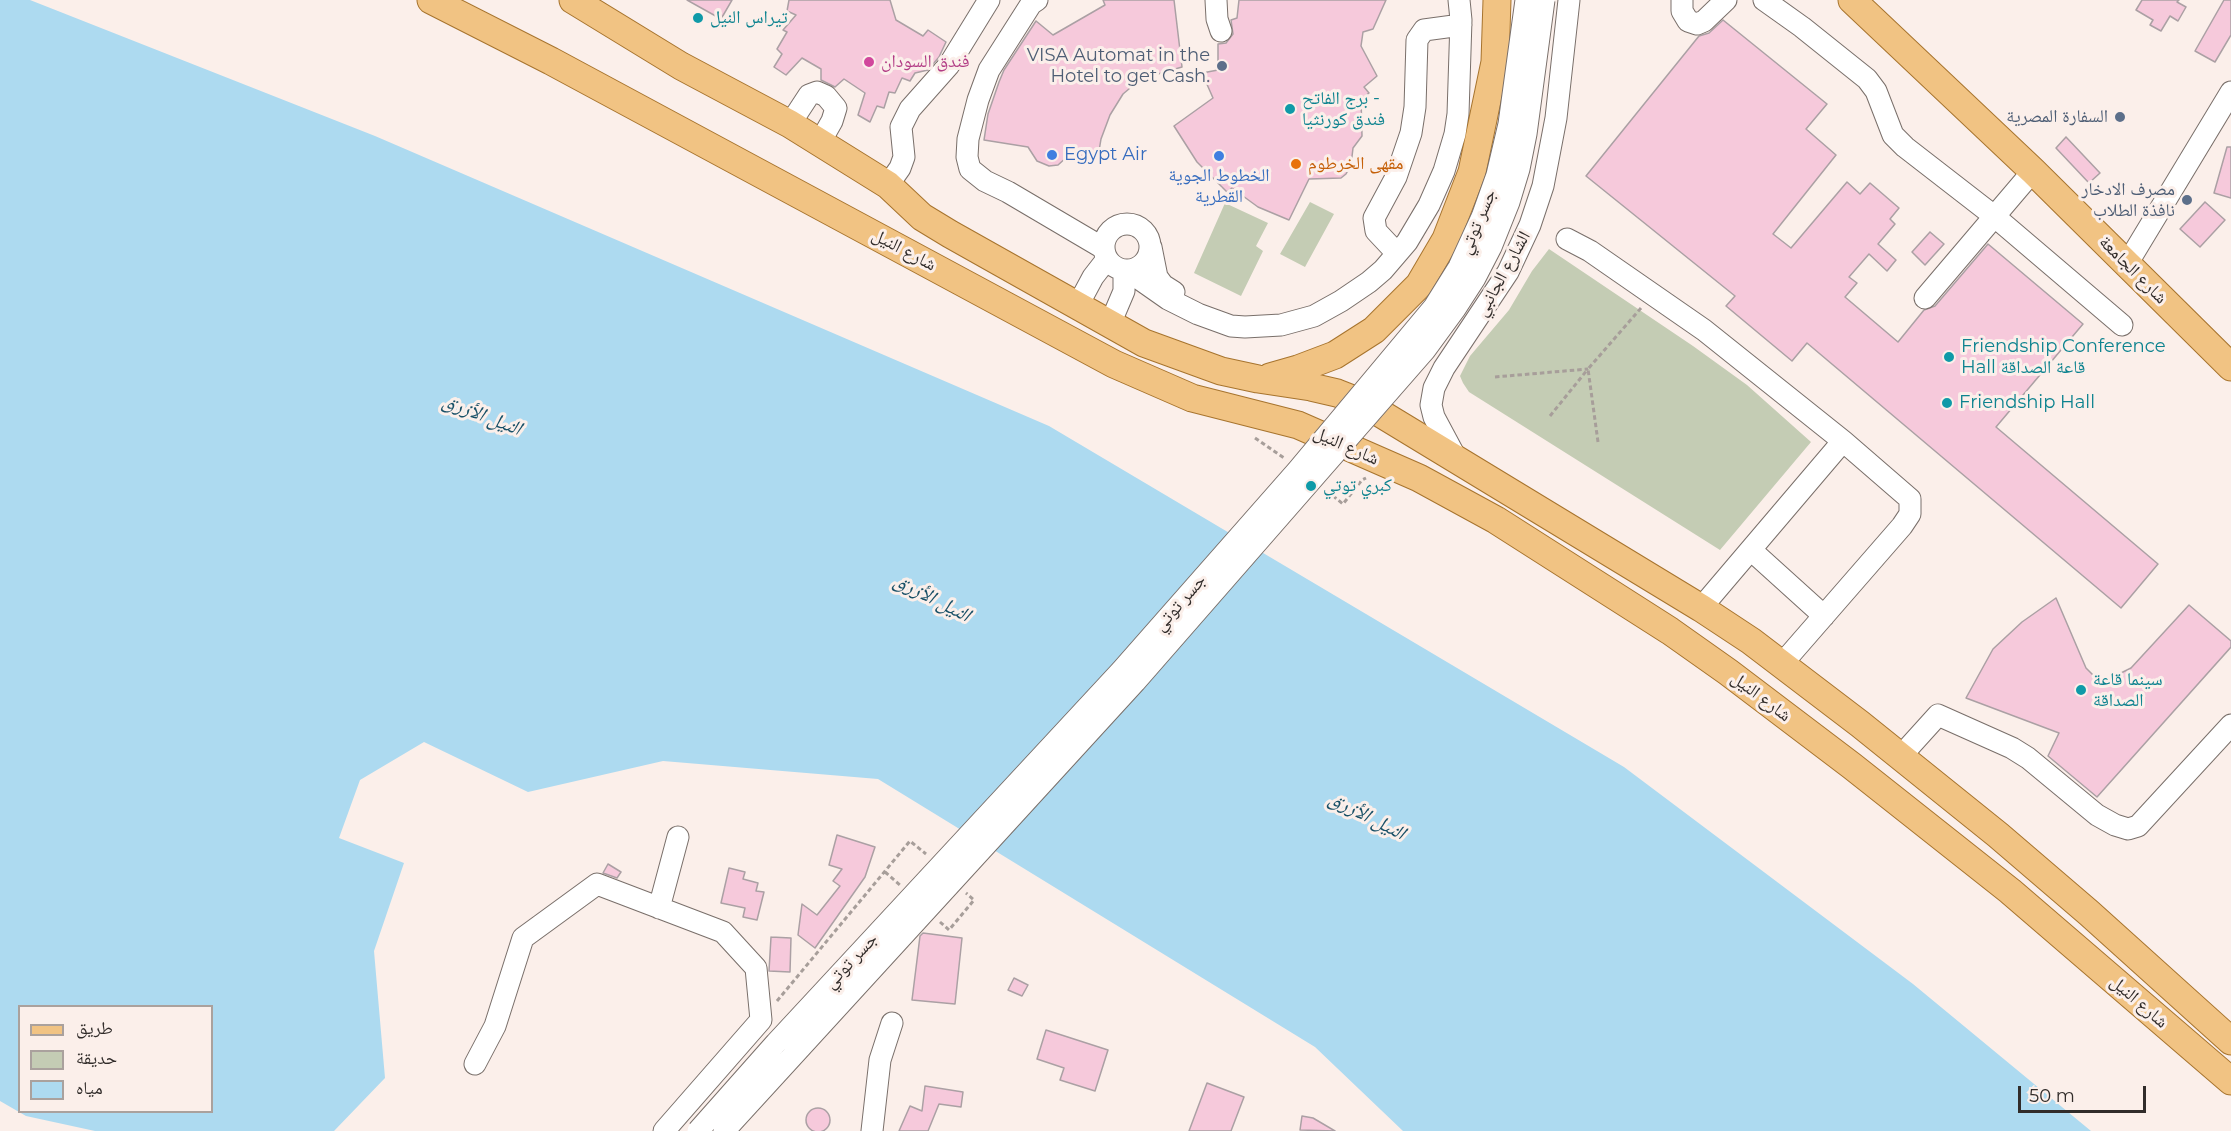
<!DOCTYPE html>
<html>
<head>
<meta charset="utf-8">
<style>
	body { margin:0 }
	#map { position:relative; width:2231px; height:1131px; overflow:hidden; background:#fbefea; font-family:Montserrat,"Noto Naskh Arabic",sans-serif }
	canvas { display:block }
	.legend { position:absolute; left:18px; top:1005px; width:195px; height:108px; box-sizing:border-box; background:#fbefea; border:2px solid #aaa19d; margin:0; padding:8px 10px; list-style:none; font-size:18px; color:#312c2a }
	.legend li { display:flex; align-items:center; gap:12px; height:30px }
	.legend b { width:30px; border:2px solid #aaa19d }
	.scale { position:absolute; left:2018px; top:1086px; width:128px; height:27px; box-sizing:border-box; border:3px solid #312c2a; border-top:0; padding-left:8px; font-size:18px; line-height:21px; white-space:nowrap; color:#312c2a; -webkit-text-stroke:4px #fbefea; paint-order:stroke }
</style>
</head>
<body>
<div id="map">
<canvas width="2231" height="1131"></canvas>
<ul class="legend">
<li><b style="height:8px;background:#f1c383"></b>طريق</li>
<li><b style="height:16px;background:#c4ccb4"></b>حديقة</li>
<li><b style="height:16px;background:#addaf0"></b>مياه</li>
</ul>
<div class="scale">50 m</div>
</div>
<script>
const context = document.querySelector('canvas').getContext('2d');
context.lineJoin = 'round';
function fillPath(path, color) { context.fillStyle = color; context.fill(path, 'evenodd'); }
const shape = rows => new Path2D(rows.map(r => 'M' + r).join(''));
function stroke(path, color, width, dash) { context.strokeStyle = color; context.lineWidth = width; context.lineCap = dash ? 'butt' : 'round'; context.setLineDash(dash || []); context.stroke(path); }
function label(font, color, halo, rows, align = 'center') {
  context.font = font + ' Montserrat,"Noto Naskh Arabic",sans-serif'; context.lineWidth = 6; context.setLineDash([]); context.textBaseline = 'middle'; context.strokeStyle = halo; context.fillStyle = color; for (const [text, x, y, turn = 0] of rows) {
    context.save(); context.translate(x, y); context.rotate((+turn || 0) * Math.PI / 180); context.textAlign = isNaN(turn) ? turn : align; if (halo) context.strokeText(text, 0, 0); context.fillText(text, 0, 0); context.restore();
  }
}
fillPath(shape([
	[1310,202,1334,214,1305,267,1280,254],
	[1225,203,1268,223,1256,246,1263,251,1241,296,1194,273],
	[1549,249,1693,346,1747,385,1811,442,1720,550,1469,392,1463,383,1460,376,1470,356,1509,310,1532,271]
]), '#c4ccb4');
fillPath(shape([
	[0,0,30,0,375,136,1049,426,1624,767,1913,984,2091,1131,1403,1131,1315,1047,878,779,663,761,528,792,424,742,360,780,339,838,404,863,374,951,385,1078,334,1131,95,1131,26,1116,0,1101],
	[20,1006,212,1006,212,1112,20,1112]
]), '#addaf0');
const building = shape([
	[687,0,732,0,721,19,687,0],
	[789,0,890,0,896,20,923,36,928,30,946,42,939,57,928,70,915,73,910,81,902,78,895,93,889,92,884,108,877,106,870,122,858,115,865,93,844,79,835,87,821,80,821,69,802,58,786,75,774,67,782,54,777,49,787,32,783,30,796,15,787,11,789,0],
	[1103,0,1174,0,1182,67,1151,76,1136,83,1123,94,1110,115,1101,139,1098,157,1068,156,1058,165,1049,166,1037,161,1028,147,984,140,988,114,999,82,1004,70,1036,21,1053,35,1105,5,1103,0],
	[1239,0,1386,0,1373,29,1363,32,1361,46,1377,76,1364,87,1369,93,1361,99,1362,136,1353,148,1351,165,1346,174,1341,178,1309,179,1289,220,1258,207,1232,188,1227,192,1197,162,1174,126,1213,98,1202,73,1218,70,1218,44,1226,43,1233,34,1231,20,1237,18,1239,0],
	[2142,0,2179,0,2177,2,2186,7,2178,21,2170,16,2161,31,2150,25,2153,20,2136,10,2142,0],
	[2224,0,2231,0,2231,35,2215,62,2195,51,2224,0],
	[1723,20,1827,104,1806,129,1836,155,1773,234,1791,248,1847,182,1860,194,1870,183,1899,208,1890,219,1895,224,1878,244,1896,260,1887,271,1869,254,1849,277,1857,283,1845,297,1898,342,1924,310,1935,306,1988,244,2083,324,1996,427,2158,564,2121,608,1807,343,1792,361,1726,306,1735,296,1586,176,1699,36,1709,33,1723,20],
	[2066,137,2100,173,2089,183,2056,148,2066,137],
	[2227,147,2231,147,2231,198,2214,193,2227,147],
	[2205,202,2225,220,2200,247,2180,229,2205,202],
	[1930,232,1944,244,1925,265,1912,252,1930,232],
	[2056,598,2086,668,2101,683,2131,668,2189,605,2231,641,2231,647,2097,797,2048,756,2059,733,1966,698,1993,649,2022,622,2056,598],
	[837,835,875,847,865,877,815,948,798,935,802,904,817,915,840,886,833,881,842,869,829,865,837,835],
	[608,864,621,872,617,878,603,873,608,864],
	[729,868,745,872,743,879,758,883,756,891,764,892,757,920,743,917,745,908,721,903,729,868],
	[923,933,962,938,955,1004,912,1000,920,936,923,933],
	[771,937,791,938,790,972,769,971,771,937],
	[1014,978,1028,985,1022,996,1008,990,1014,978],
	[1046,1030,1108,1050,1095,1091,1060,1080,1064,1068,1037,1059,1046,1030],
	[1207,1083,1244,1097,1231,1131,1189,1131,1207,1083],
	[925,1086,963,1092,961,1107,939,1104,928,1131,899,1131,910,1106,922,1111,925,1086],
	'806 1120a12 12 0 1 1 24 0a12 12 0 1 1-24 0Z',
	[1302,1116,1313,1118,1335,1131,1300,1130,1302,1116]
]);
fillPath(building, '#f6c9db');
stroke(building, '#aba0a4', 1.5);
const minor = shape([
	[1037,0,1031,4,989,70,978,100,968,139,967,157,970,169,985,181,1008,192,1103,248],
	[1216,0,1217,19,1221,31],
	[1682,0,1682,11,1688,21,1697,24,1704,21,1726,0],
	[1764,0,1802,27,1867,79,1876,91,1893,135,1905,147,1994,216,2122,325],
	[790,124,809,95,817,92,826,96,836,108,832,121,819,144],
	[888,185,900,168,904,157,901,127,910,109,949,65,989,0],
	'1104 247a23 23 0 1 1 46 0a23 23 0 1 1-46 0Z',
	[1567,239,1590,251,1704,330,1843,441,1910,499,1910,514,1902,526,1781,665],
	[1151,247,1157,277,1163,285,1174,292],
	[1391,247,1376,231,1374,218,1396,177,1411,133,1415,107,1417,40,1424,30,1461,25],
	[2127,264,2231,92],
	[1128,271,1168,299,1198,314,1231,326,1245,327,1281,325,1314,316,1341,301,1369,282,1383,270,1407,242,1429,205,1444,171,1455,134,1458,114,1461,20,1459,0],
	[1925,298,2033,171],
	[1078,305,1093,277,1107,259],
	[1110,324,1124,291,1124,271],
	[1457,460,1434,417,1431,405,1434,388,1444,368,1508,272,1530,225,1543,186,1556,118,1569,0],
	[1751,550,1824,616],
	[1701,608,1843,441],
	[1900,757,1938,715,2012,748,2028,758,2097,815,2115,825,2128,829,2138,826,2231,725],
	[659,908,678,837],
	[475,1064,495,1026,523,938,597,884,723,932,756,968,761,1020,664,1131],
	[872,1131,880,1060,892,1023]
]);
const major = shape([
	[431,0,551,61,1114,364,1192,398,1298,425,1419,478,1496,520,1670,631,1728,672,1852,766,2010,891,2231,1081],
	[573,0,681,66,790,124,888,185,922,217,950,234,1144,343,1221,371,1258,379,1311,387,1337,393,1365,404,1701,608,1751,641,1860,724,1998,835,2089,913,2231,1041],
	[1852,0,2033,171,2231,367],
	[1270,377,1298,369,1335,355,1374,330,1419,285,1446,239,1472,172,1495,62,1497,0]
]);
stroke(minor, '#796f6a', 23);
stroke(major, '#a7742e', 29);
stroke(shape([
	[1495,377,1588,369],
	[1550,416,1588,369],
	[1255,438,1284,458],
	[1598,442,1588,369,1641,308],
	[1327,491,1343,504,1362,480,1366,478],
	[885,872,900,885],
	[940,922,949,930,974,900,966,893],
	[777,1001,910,841,926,854]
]), '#a79e9a', 3, [4.5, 3]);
stroke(minor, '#fff', 21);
stroke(major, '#f1c383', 27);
const minorBridge = shape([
	[698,1131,776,1043,1121,671,1297,471,1434,307,1459,267,1482,217,1497,175,1509,124,1526,0],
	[724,1131,1135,682,1425,350,1455,309,1475,278,1491,247,1509,202,1519,169,1526,134,1544,0]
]);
stroke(minorBridge, '#796f6a', 23, []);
stroke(minorBridge, '#fff', 21);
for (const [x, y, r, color] of [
	[698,18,6,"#0f9aa8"],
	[869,62,6,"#d1479c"],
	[1222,66,6,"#5c6f8a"],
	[1290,109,6,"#0f9aa8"],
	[2120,117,6,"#5c6f8a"],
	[1052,155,6,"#3f7fe0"],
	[1219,156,6,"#3f7fe0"],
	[1296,164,6,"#e8710a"],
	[2187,200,6,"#5c6f8a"],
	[1949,357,6,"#0f9aa8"],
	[1947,403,6,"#0f9aa8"],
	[1311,486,6,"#0f9aa8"],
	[2081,690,6,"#0f9aa8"]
]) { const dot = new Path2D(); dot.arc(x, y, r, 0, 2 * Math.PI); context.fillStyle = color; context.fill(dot); stroke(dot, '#fbefea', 2); }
label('18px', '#0d838f', '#fbefea', [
	["تيراس النيل",710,18],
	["برج الفاتح -",1302,99],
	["فندق كورنثيا",1302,120],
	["Friendship Conference",1961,347],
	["Hall قاعة الصداقة",1961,368],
	["Friendship Hall",1959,403],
	["كبري توتي",1323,486],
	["سينما قاعة",2093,680],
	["الصداقة",2093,701]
], 'left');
label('18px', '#4e5e75', '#fbefea', [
	["VISA Automat in the",1210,56],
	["Hotel to get Cash.",1210,77],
	["السفارة المصرية",2108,117],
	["مصرف الادخار",2175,190],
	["نافذة الطلاب",2175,211]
], 'right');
label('18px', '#b23c85', '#fbefea', [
	["فندق السودان",881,62]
], 'left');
label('18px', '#366cbe', '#fbefea', [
	["Egypt Air",1064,155],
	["الخطوط الجوية",1219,176,"center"],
	["القطرية",1219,197,"center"]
], 'left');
label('18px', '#c56008', '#fbefea', [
	["مقهى الخرطوم",1308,164]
], 'left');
label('18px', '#312c2a', '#fbefea', [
	["جسر توتي",1478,222,-67],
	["شارع النيل",904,250,28],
	["شارع الجامعة",2133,270,45],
	["الشارع الجانبي",1503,274,-61],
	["شارع النيل",1346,446,24],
	["جسر توتي",1180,603,-49],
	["شارع النيل",1761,697,37],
	["جسر توتي",851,961,-47],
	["شارع النيل",2139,1002,41]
]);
label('italic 20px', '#185067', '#fbefea', [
	["النيل الأزرق",482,415,21],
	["النيل الأزرق",932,598,27],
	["النيل الأزرق",1367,816,27]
]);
</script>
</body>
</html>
